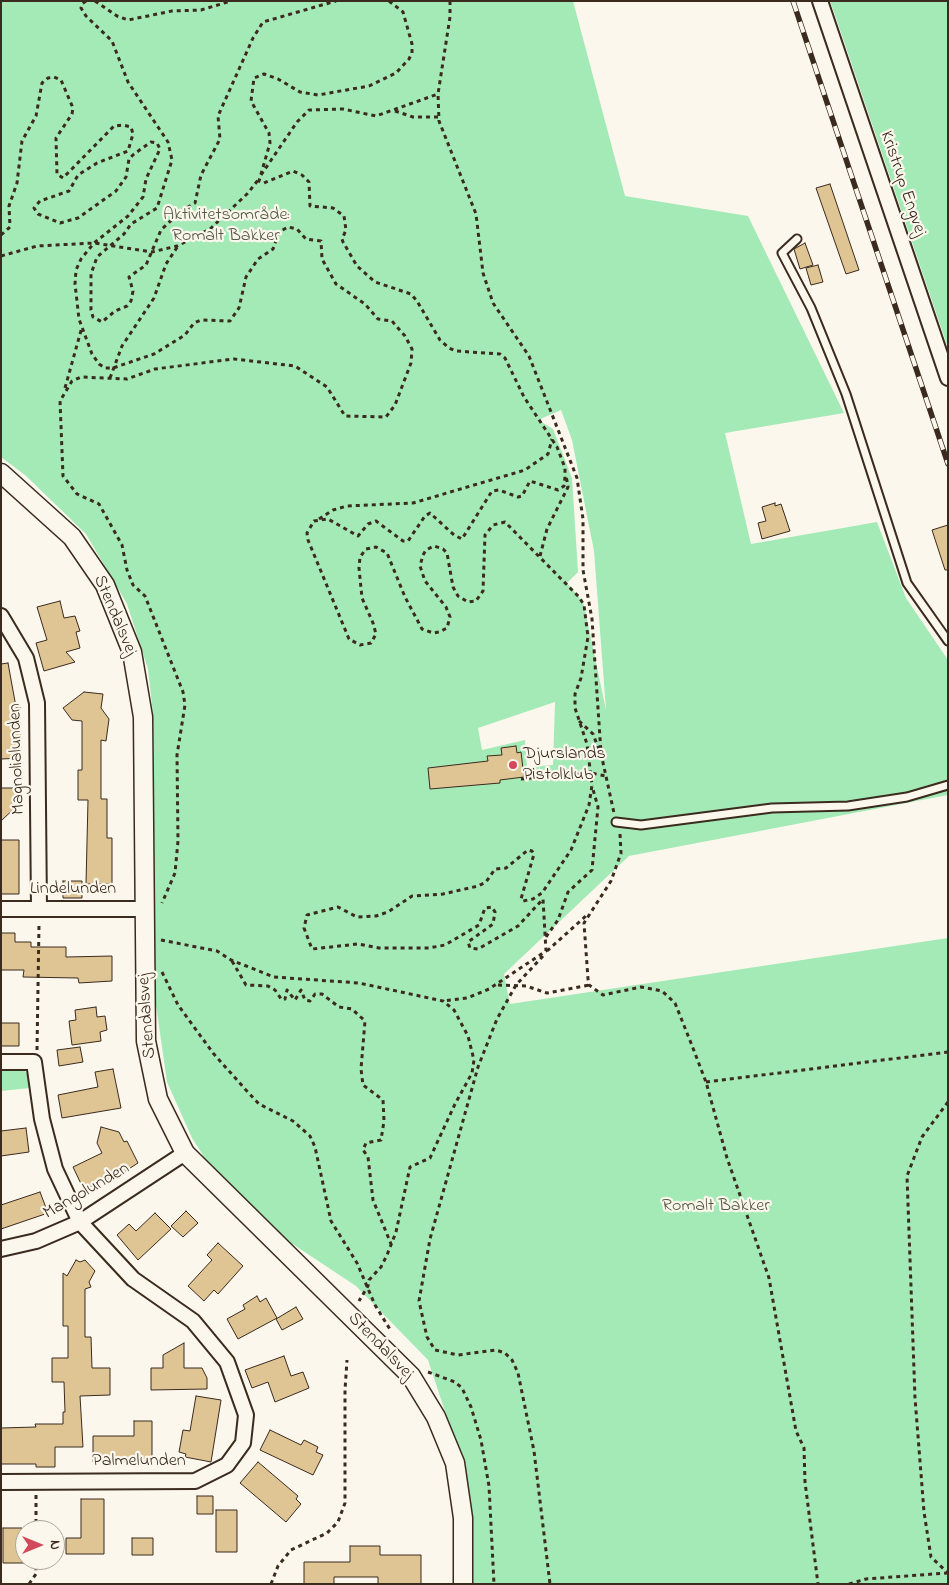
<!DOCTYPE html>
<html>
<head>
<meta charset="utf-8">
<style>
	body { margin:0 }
	#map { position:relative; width:949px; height:1585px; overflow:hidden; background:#fbf7ec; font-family:"Indie Flower",sans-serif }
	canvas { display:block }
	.frame { position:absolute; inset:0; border:2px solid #3b2a1e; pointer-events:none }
	.north { position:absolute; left:15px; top:1520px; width:50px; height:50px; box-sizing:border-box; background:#fbf7ec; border:1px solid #aea59a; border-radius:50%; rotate:90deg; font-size:14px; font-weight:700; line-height:20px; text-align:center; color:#3b2a1e }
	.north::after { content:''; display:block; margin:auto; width:18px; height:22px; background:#d1495b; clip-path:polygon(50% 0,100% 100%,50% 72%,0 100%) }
</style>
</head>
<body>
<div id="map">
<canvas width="949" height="1585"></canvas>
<div class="frame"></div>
<div class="north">N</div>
</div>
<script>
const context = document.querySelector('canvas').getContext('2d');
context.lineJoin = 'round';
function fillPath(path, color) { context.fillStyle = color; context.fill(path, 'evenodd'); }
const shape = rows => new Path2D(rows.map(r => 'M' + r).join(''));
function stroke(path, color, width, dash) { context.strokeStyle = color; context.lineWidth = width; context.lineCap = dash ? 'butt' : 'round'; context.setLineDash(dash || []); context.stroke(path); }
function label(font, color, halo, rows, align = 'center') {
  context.font = font + ' "Indie Flower",sans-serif'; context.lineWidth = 4.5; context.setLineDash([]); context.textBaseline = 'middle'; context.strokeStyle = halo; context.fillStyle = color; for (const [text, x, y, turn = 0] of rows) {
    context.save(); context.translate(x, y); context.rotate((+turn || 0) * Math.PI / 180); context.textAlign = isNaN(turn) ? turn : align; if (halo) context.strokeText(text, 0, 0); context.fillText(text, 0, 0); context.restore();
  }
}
fillPath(shape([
	[1,1,573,1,625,196,748,216,844,413,725,433,751,544,877,522,906,598,948,660,948,795,629,856,504,974,510,1004,948,938,948,1584,473,1584,467,1478,428,1360,356,1286,285,1239,208,1163,192,1138,167,1082,155,998,153,714,148,669,127,604,86,534,25,475,1,457],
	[561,410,572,440,594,551,606,710,584,605,579,597,567,583,578,572,572,478,553,429,538,420],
	[555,702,553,765,527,767,525,740,482,750,478,728],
	[830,1,948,1,948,348,835,15],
	[1,1067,24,1070,28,1075,30,1088,1,1091]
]), '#a4eab6');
const building = shape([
	[830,184,859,270,846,274,816,188,830,184],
	[805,243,813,265,800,269,794,249,805,243],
	[818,265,823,282,811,285,806,268,818,265],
	[775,503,775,506,781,504,790,531,762,539,758,523,766,521,762,507,775,503],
	[948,525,948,570,945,570,932,530,948,525],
	[60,601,64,618,75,616,80,631,76,632,80,648,66,652,75,662,44,671,36,643,47,640,37,607,60,601],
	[8,663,16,707,20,707,21,758,1,759,1,664,8,663],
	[84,692,103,694,101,708,109,719,106,741,101,740,101,799,107,799,107,838,112,838,112,884,86,884,88,800,78,800,78,770,82,770,82,721,72,720,63,708,84,692],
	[516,746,517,753,521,752,524,777,500,780,500,783,430,789,428,768,488,761,487,756,502,755,501,748,516,746],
	[1,788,18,788,19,804,1,821,1,788],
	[1,840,19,840,19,894,1,894,1,840],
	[63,881,82,881,82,898,63,898,63,881],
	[1,933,15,933,15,942,31,942,31,947,66,947,66,957,112,956,112,981,79,983,78,978,23,977,24,970,1,970,1,933],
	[96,1007,97,1017,105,1016,107,1030,100,1032,101,1041,72,1045,69,1021,76,1020,75,1010,96,1007],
	[1,1023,19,1023,19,1046,1,1046,1,1023],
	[80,1047,83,1062,59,1066,57,1050,80,1047],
	[113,1069,121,1108,62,1118,58,1095,98,1087,95,1072,113,1069],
	[101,1127,119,1132,124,1142,127,1141,138,1163,113,1179,112,1176,84,1190,73,1167,102,1153,97,1143,101,1127],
	[26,1128,29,1152,1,1156,1,1131,26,1128],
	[40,1192,48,1213,1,1229,1,1205,40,1192],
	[186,1211,198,1223,183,1237,171,1226,186,1211],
	[155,1213,171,1229,138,1260,117,1235,129,1224,136,1231,155,1213],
	[218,1243,243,1266,218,1294,214,1290,204,1301,188,1286,212,1260,207,1255,218,1243],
	[76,1260,80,1262,85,1260,95,1271,89,1282,91,1287,85,1289,85,1337,91,1337,92,1368,110,1368,110,1395,80,1396,83,1447,55,1447,55,1467,36,1467,36,1464,1,1464,1,1428,36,1427,35,1424,63,1424,63,1412,65,1412,64,1382,52,1382,52,1358,68,1358,68,1326,63,1326,63,1273,67,1276,76,1260],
	[257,1296,260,1302,266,1298,277,1318,238,1339,227,1319,245,1309,243,1305,257,1296],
	[296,1307,303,1319,282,1330,276,1319,296,1307],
	[184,1343,184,1368,202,1368,207,1378,207,1389,151,1390,151,1368,163,1368,163,1355,184,1343],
	[284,1356,291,1376,303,1372,309,1388,275,1402,268,1382,252,1388,245,1370,284,1356],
	[196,1396,221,1400,211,1462,185,1457,186,1454,179,1452,183,1430,190,1431,196,1396],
	[134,1421,152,1421,152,1461,93,1462,93,1436,134,1436,134,1421],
	[270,1430,301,1445,304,1440,318,1447,316,1452,323,1455,313,1475,260,1450,270,1430],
	[258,1462,298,1496,296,1499,301,1504,286,1522,240,1483,258,1462],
	[197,1496,213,1496,213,1514,197,1514,197,1496],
	[81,1499,104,1499,104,1554,66,1554,66,1538,81,1538,81,1499],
	[216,1510,237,1510,237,1552,216,1552,216,1510],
	[3,1528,22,1528,25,1563,3,1563,3,1528],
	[132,1538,153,1538,153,1555,132,1555,132,1538],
	[350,1546,380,1546,380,1555,421,1555,421,1584,378,1584,378,1577,334,1577,334,1584,304,1584,304,1562,350,1562,350,1546]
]);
fillPath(building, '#dfc494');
stroke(building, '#3b2a1e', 1);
const service = shape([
	[797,239,782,253,811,308,846,394,907,583,948,641],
	[616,822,641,825,772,808,848,806,907,797,948,785]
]);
const minor = shape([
	[820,1,948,378],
	[1,616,26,658,37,703,39,909],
	[1,909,144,909],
	[1,1062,34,1062,42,1119,55,1169,80,1222,133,1279,193,1321,227,1362,246,1415,243,1443,227,1465,195,1481,1,1482],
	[1,1249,36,1241,80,1222,185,1153]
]);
const tertiary = shape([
	[1,473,72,537,105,585,132,652,143,717,146,1041,158,1099,185,1153,411,1376,436,1417,455,1463,463,1518,463,1584]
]);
stroke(service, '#3b2a1e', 11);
stroke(minor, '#3b2a1e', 18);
stroke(tertiary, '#3b2a1e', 21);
stroke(shape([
	[86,1,82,4,81,8,86,16,112,41,128,82,168,142,172,160,157,208,131,224,124,234,97,257,91,274,91,310,93,317,102,322,115,311,127,306,131,301,133,291,129,277,146,265,161,230,180,212,195,203,201,175,220,139,218,116,253,38,263,22,336,1],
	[95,1,117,16,128,20,172,11,201,10,231,1],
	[389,1,403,12,412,44,412,53,409,59,396,73,369,86,318,95,300,92,278,79,264,74,254,78,251,101,269,133,270,143,259,181,264,183,293,171,302,175,309,182,310,206,333,208,344,216,346,230,342,239,343,242,357,266,375,282,411,294,417,301,440,340,449,348,456,351,500,354,505,358,524,397,557,447,565,468,565,477,564,486,558,490,530,481,522,496,518,497,499,490,492,491,462,539,454,535,430,513,425,516,408,541,403,541,376,521,368,524,358,536,328,519,314,521,307,533,308,540,349,639,360,645,371,643,376,634,373,623,362,598,359,568,360,557,366,549,376,547,387,553,405,597,422,629,433,633,439,632,447,628,450,617,446,607,425,581,420,566,423,555,426,550,434,546,443,549,447,553,453,587,458,596,468,602,476,601,483,591,485,535,493,525,505,522,579,597,584,605,588,637,581,678,575,694,575,708,587,744,592,785,589,805,571,850,542,893,533,899,523,901,521,899,534,854,532,851,528,850,506,868,495,869,486,882,478,886,443,894,412,896,388,912,376,916,357,917,338,907,307,915,304,928,312,949,358,944,379,948,429,948,445,945,479,925,485,908,492,907,495,912,493,924,468,942,470,948,478,949,518,926,543,899,546,951,489,989,467,998,443,1001],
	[450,1,450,17,438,94,439,121,476,214,483,273,493,303,529,356,577,478,583,519,583,570,592,619,601,753],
	[395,111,413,117,439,117],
	[261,175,297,122,309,110,343,109,376,116,438,94],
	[1,235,10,227,9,206,17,183,22,141,36,116,42,83,48,78,54,77,61,80,73,108,72,114,56,138,57,174,63,178,114,126,123,125,131,127,133,134,128,151,97,163,78,175,69,191,40,201,34,208,38,214,60,223,78,218,116,191,126,177,129,159,134,154,151,142,157,143,160,149,146,179,143,197,128,216,94,243,81,259,76,270,75,284,79,319,92,354,99,364,105,368,113,368,154,354,185,335,194,323,201,320,230,321,239,308,246,277,258,259,273,249,279,232,288,227,297,229,306,239,321,241,322,259,336,284,365,304,378,319,392,321,405,336,412,349,411,363,395,405,386,417,345,416,327,387,295,366,234,359,155,369,127,379,81,377,72,381,60,401,63,476,77,494,99,504,122,545,127,570,133,585,145,596,183,692,185,705,177,755,178,841,175,873,162,903],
	[1,256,37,246,94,243,152,252,177,246,210,229,248,193,258,180],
	[110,378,122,346,154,298,166,264,178,246],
	[65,388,82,327],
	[319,519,333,510,347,506,413,503,525,470,548,454,552,439],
	[540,556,547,529,568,487,566,475],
	[579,721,593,734,602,758,614,813],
	[521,779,591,773,606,776],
	[620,834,621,853,611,881,584,923,588,979,589,985,603,995,641,987,662,991,675,1003,691,1043,706,1082,727,1158,769,1278,796,1431,804,1448,805,1482,818,1584],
	[546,937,558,920,568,892,592,870,598,807,592,786],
	[161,940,217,951,231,960,274,977,359,983,443,1001,454,1010,468,1036,474,1060,472,1073,455,1104,430,1158,410,1167,396,1232,387,1255,381,1267,369,1280,368,1286,359,1301],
	[547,951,587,915],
	[543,956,516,985,497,1019,478,1067,430,1239,419,1301,427,1337,435,1350,458,1355,496,1350,505,1353,512,1360,518,1373,534,1451,550,1584],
	[232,961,246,985,268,986,275,990,282,1000,285,999,287,990,295,1000,301,990,305,1000,310,1001,315,994,322,994,339,1007,352,1009,365,1021,361,1069,363,1085,383,1100,384,1121,381,1140,366,1143,363,1150,368,1157,373,1200,391,1244],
	[162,972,178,1005,213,1053,245,1089,259,1104,293,1121,310,1136,315,1147,331,1221,357,1263,375,1305,391,1331],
	[498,985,526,986,547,993,589,985],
	[37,1050,39,924],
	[706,1082,948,1052],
	[948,1102,922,1137,907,1176,915,1398,924,1512,931,1557,948,1573],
	[428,1372,455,1382,462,1388,471,1407,481,1440,489,1486,494,1584],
	[36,1495,36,1530],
	[29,1584,36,1574,36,1560],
	[271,1584,278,1566,291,1550,327,1533,338,1522,345,1503,345,1390,347,1360],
	[849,1584,866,1579,947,1573]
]), '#3b2a1e', 3, [4, 4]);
stroke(service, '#fbf7ec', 7);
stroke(minor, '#fbf7ec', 14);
stroke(tertiary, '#fbf7ec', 18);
const rail = shape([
	[793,1,948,464]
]);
stroke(rail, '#3b2a1e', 5.5);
stroke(rail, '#fbf7ec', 4, [11]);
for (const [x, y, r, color] of [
	[513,765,5,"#d1495b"]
]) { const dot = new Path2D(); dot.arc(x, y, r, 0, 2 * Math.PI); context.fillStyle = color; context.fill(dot); stroke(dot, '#fbf7ec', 2); }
label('18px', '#3b2a1e', '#fbf7ec', [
	["Kristrup Engvej",902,184,71],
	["Stendalsvej",114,616,67],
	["Magnolialunden",18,759,-92],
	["Lindelunden",73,890],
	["Stendalsvej",148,1016,-94],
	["Mangolunden",87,1192,-30],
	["Stendalsvej",380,1347,46],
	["Palmelunden",139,1462]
]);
label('18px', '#555a44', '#fbf7ec', [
	["Aktivitetsområde:",226,216],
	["Romalt Bakker",226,237],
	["Romalt Bakker",716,1207]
]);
label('18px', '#3b2a1e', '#fbf7ec', [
	["Djurslands",523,755],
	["Pistolklub",523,776]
], 'left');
</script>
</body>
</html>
